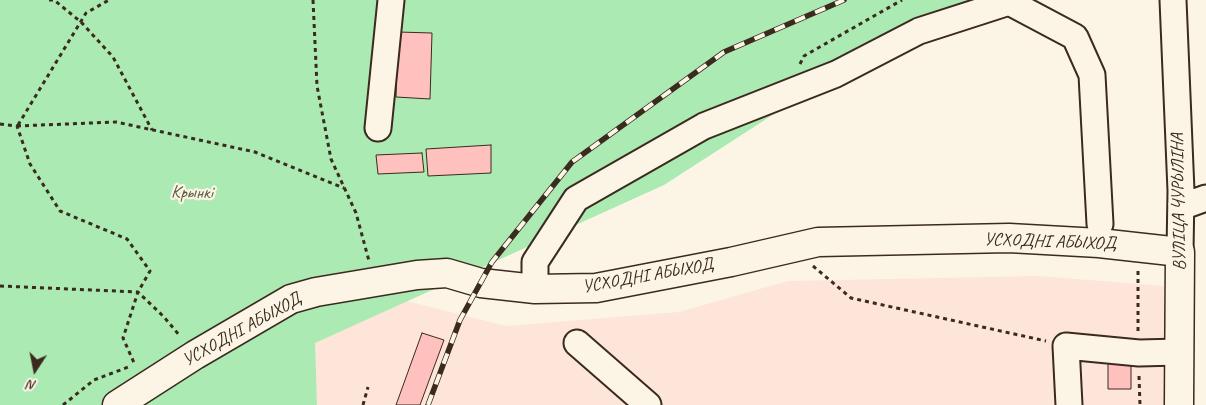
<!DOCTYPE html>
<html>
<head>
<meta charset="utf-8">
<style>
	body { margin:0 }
	#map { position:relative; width:1206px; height:405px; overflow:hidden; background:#fcf5e5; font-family:Caveat,sans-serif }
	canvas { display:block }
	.north { position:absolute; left:10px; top:345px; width:50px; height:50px; -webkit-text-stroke:4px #fcf5e5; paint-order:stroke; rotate:191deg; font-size:14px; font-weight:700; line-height:20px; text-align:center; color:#3b2a1e }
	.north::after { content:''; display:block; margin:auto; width:18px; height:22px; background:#3b2a1e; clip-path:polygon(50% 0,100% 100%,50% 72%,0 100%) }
</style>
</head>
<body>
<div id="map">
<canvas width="1206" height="405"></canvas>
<div class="north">N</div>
</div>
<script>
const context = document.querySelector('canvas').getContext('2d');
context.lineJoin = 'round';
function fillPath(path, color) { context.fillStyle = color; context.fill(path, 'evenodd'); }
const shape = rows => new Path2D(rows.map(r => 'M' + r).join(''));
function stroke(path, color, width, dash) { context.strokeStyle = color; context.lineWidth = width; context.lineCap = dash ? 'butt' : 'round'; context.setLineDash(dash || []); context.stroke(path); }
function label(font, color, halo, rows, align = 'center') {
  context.font = font + ' Caveat,sans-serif'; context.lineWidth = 4.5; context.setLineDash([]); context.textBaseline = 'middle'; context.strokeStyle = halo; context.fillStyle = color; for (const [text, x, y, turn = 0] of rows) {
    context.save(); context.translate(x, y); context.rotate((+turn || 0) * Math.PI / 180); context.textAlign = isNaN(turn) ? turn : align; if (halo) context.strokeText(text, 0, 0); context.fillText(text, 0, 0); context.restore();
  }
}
fillPath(shape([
	[1039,276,1164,286,1168,405,317,405,314,343,407,301,506,326,679,312,788,281]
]), '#fde5d9');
fillPath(shape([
	[0,0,974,0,836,74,664,185,315,343,317,405,0,405]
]), '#abeab2');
const building = shape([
	[398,32,432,33,430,99,396,97,398,32],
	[491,145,491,173,428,176,426,149,491,145],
	[422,153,424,172,378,174,376,155,422,153],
	[422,333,444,340,420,405,396,405,422,333],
	[1108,360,1131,360,1131,389,1108,389,1108,360]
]);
fillPath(building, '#fec1be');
stroke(building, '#3b2a1e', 1);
const minor = shape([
	[1173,0,1181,191,1180,252],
	[378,128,391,0],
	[1181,207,1206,198],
	[535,289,535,262,576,199,704,126,836,74,919,31,1009,2,1075,37,1092,75,1100,224],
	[577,343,648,405],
	[1069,405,1066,346,1139,353,1179,352]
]);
const major = shape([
	[117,405,195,355,291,299,316,292,417,275,447,273,481,283,535,289,596,288,731,262,818,242,1009,238,1099,243,1180,252,1179,405]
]);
stroke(minor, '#3b2a1e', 29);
stroke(major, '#3b2a1e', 31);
stroke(shape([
	[49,0,54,0,81,22,113,57,152,130],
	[313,0,317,86,331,159,356,213,369,261],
	[800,64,804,56,902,0],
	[0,124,17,126,30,164,60,211,127,239,150,271,138,292,123,338,135,365],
	[18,125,86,13,109,0],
	[17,126,116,122,255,152,344,188],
	[813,266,851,298,1046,341],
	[1138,271,1138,332],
	[0,286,138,292,164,317,180,336],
	[1139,376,1140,405],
	[63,405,94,380,131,366],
	[363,405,368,387]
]), '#3b2a1e', 3, [4, 4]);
stroke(minor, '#fcf5e5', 25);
stroke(major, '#fcf5e5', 28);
const rail = shape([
	[428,405,460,320,492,262,572,162,724,52,844,0]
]);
stroke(rail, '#3b2a1e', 5.5);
stroke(rail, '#fcf5e5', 4, [11]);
label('18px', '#575a43', '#fcf5e5', [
	["Крынкі",192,193]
]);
label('18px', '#3b2a1e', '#fcf5e5', [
	["ВУЛІЦА ЧУРЫЛІНА",1179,202,-91],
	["УСХОДНІ АБЫХОД",1050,242,2],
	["УСХОДНІ АБЫХОД",648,276,-10],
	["УСХОДНІ АБЫХОД",242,330,-29]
]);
</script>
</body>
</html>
